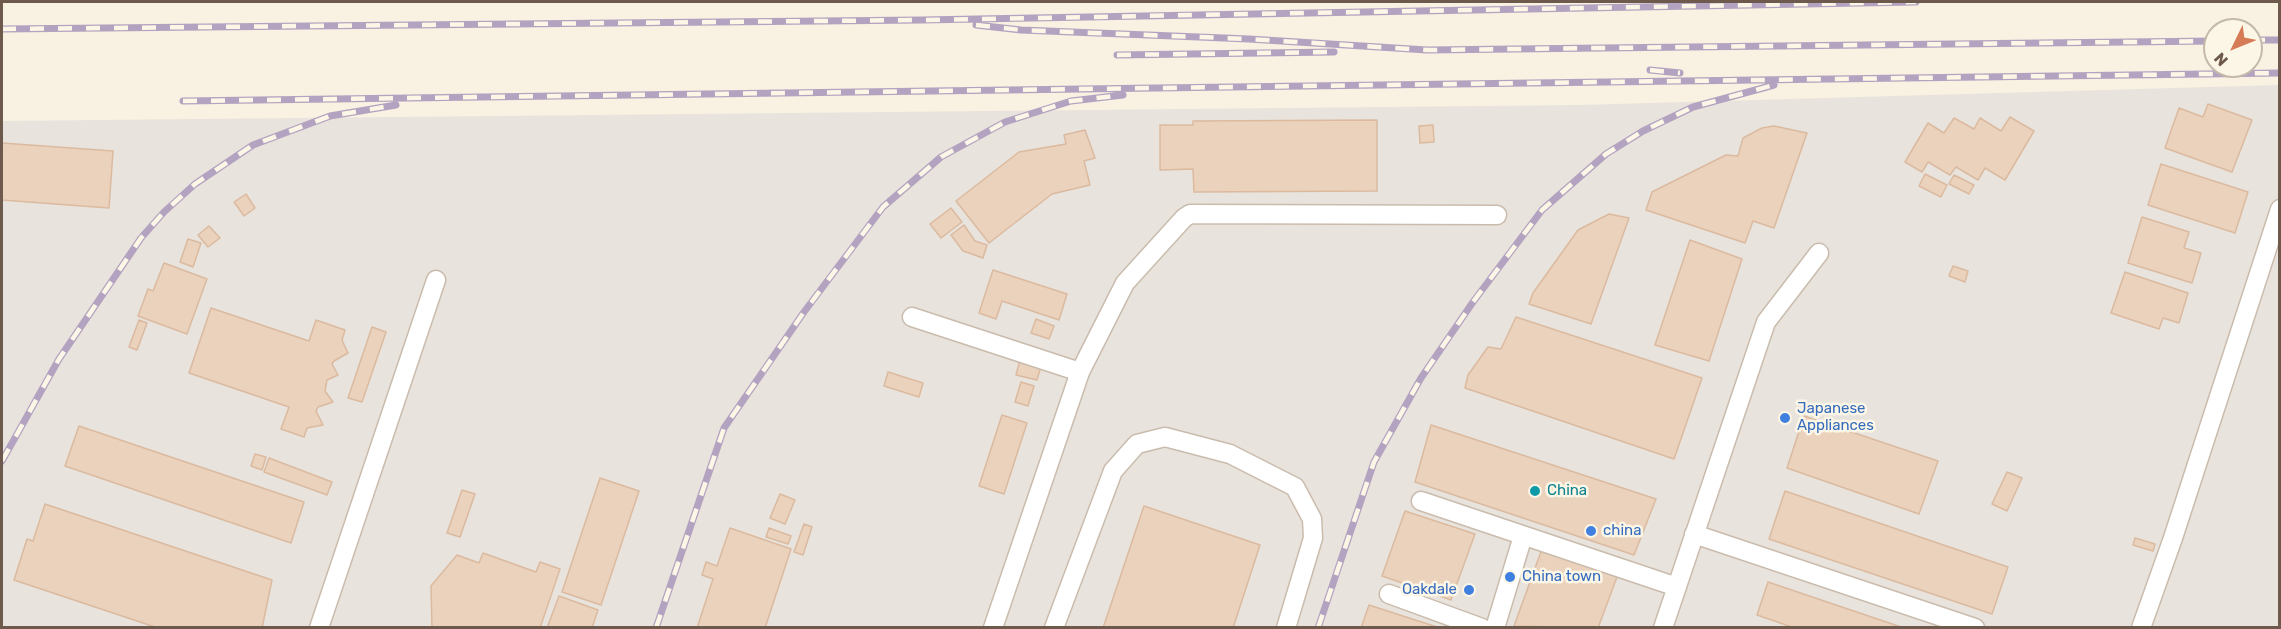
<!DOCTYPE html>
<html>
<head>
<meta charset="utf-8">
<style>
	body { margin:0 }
	#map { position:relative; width:2281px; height:629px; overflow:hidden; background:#f9f1e2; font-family:Rubik,sans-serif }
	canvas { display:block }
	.frame { position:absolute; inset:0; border:3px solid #6d5a4c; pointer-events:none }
	.north { position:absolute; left:2203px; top:18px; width:60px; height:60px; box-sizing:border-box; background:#fcf6e7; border:2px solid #c3b8a9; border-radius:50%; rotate:227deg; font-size:16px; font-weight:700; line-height:24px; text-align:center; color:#6d5a4c }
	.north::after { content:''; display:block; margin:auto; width:21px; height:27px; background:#d57b55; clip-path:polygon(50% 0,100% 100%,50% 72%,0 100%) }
</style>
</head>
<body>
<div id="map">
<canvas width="2281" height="629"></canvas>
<div class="frame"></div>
<div class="north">N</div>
</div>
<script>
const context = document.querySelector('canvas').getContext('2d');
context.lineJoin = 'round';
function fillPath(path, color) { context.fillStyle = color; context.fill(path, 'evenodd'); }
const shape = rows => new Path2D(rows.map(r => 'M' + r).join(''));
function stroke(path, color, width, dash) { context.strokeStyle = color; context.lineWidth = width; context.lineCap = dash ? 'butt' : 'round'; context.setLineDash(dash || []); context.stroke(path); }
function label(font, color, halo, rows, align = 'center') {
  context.font = font + ' Rubik,sans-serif'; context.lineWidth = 5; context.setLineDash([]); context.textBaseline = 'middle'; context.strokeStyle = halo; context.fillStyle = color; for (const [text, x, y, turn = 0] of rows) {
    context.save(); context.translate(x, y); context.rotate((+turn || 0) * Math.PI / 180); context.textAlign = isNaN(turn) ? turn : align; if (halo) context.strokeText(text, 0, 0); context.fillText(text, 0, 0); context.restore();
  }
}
fillPath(shape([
	[2279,85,2279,627,2,627,2,121,1580,105]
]), '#e8e3dc');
const building = shape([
	[2208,104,2252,120,2232,172,2165,148,2179,108,2203,117,2208,104],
	[2010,117,2034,131,2005,180,1985,168,1978,180,1956,167,1950,175,1928,162,1922,172,1905,162,1928,123,1944,133,1954,118,1974,129,1980,118,2001,131,2010,117],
	[1377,120,1377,191,1194,192,1193,169,1160,170,1160,125,1193,125,1193,121,1377,120],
	[1433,125,1434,142,1420,143,1419,126,1433,125],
	[1774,126,1807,133,1774,228,1753,221,1745,243,1646,210,1652,192,1726,155,1738,156,1743,138,1762,128,1774,126],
	[1085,130,1095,158,1084,161,1090,185,1052,194,989,243,956,201,1019,152,1066,144,1064,135,1085,130],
	[2,143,113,151,109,208,2,200,2,143],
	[2161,164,2248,192,2235,233,2148,205,2161,164],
	[1925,174,1947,185,1941,197,1919,186,1925,174],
	[1954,175,1974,185,1969,194,1949,184,1954,175],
	[246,194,255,208,244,216,234,202,246,194],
	[951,208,962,222,941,238,930,224,951,208],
	[1609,214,1629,218,1591,324,1529,304,1533,293,1578,230,1609,214],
	[2142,217,2189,232,2184,248,2201,253,2192,283,2128,263,2142,217],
	[964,225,975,241,987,245,983,258,963,251,951,235,964,225],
	[209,226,220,238,208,247,198,235,209,226],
	[188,239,201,243,193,267,180,262,188,239],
	[1690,240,1742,259,1709,361,1655,345,1690,240],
	[164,263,207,279,187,334,138,316,148,289,153,291,164,263],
	[1953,266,1968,271,1965,282,1949,276,1953,266],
	[993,270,1067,294,1059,320,1002,301,996,319,979,313,993,270],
	[2125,272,2188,293,2179,323,2163,318,2159,329,2111,313,2125,272],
	[211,308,309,341,316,320,345,330,342,340,348,353,334,361,332,364,338,375,327,380,325,391,333,402,318,407,316,411,323,425,307,428,304,437,281,429,289,407,189,373,211,308],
	[1516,317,1702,378,1674,459,1465,388,1468,375,1488,347,1501,349,1516,317],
	[1036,319,1054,326,1049,339,1031,333,1036,319],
	[139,320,147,323,137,350,129,347,139,320],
	[372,327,386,332,362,402,348,398,372,327],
	[1020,360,1041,366,1037,380,1016,375,1020,360],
	[888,372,923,383,919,397,884,386,888,372],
	[1021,382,1034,386,1028,406,1015,402,1021,382],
	[1002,415,1027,423,1004,494,979,486,1002,415],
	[1804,416,1938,461,1919,514,1787,468,1804,416],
	[1431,425,1656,499,1634,555,1415,482,1431,425],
	[79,426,304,502,291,543,65,466,79,426],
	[255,454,266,457,262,470,251,466,255,454],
	[269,458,332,482,327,495,264,472,269,458],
	[2007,472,2022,478,2007,511,1992,504,2007,472],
	[600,478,639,491,601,605,562,592,600,478],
	[462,490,475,494,460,537,447,533,462,490],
	[1785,491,2008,567,1992,614,1769,539,1785,491],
	[780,494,795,500,785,524,770,518,780,494],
	[45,504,272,580,262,628,158,628,14,580,27,539,33,541,45,504],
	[1144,506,1260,545,1233,628,1103,628,1144,506],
	[1405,511,1475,534,1451,600,1382,576,1405,511],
	[804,524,812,527,803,555,794,552,804,524],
	[730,528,791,549,765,628,697,628,713,579,702,575,706,562,717,566,730,528],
	[769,528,791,536,788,544,766,537,769,528],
	[2135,538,2155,544,2153,551,2133,545,2135,538],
	[1542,549,1617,577,1598,628,1514,626,1542,549],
	[483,553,536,572,540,562,560,569,540,628,432,628,431,586,457,555,479,563,483,553],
	[1768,582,1904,628,1795,628,1757,615,1768,582],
	[559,596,598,610,592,628,547,628,559,596],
	[1369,605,1440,628,1361,628,1369,605]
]);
fillPath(building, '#ebd2bd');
stroke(building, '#dbba9f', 1.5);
const minor = shape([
	[912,317,1080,372],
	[1421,501,1677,587],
	[1694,534,1975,628],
	[1389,594,1482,628],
	[319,628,436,280],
	[993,628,1080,372,1125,283,1184,218,1190,214,1497,215],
	[1054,628,1113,471,1137,444,1165,437,1230,454,1295,487,1312,519,1313,538,1286,628],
	[1495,628,1523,536],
	[1663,628,1766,322,1819,253],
	[2141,628,2173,538,2280,209]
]);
stroke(minor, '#cabcad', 21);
stroke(minor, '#fff', 18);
const rail = shape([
	[976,25,1021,30,1249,39,1427,50,2215,41],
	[2,29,922,20,1916,2],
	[2251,40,2280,40],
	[1117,55,1334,52],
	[1650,70,1680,73],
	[183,101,2280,73],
	[2,461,59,359,141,238,164,212,195,184,253,145,330,116,396,105],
	[656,628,724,428,804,312,883,207,941,157,1005,122,1071,101,1123,95],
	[1318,628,1374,462,1421,378,1473,302,1542,210,1606,154,1643,131,1693,107,1774,85]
]);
stroke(rail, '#b4a3c0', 7);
stroke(rail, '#fcf6e7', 4.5, [14]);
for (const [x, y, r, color] of [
	[1785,418,6,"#3f7fe0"],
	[1535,491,6,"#0f9aa8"],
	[1591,531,6,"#3f7fe0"],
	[1510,577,6,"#3f7fe0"],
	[1469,590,6,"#3f7fe0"]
]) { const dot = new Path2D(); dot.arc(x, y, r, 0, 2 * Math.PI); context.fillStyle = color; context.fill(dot); stroke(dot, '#fcf6e7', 2); }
label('15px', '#366cbe', '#fcf6e7', [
	["Japanese",1797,409],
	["Appliances",1797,426],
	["china",1603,531],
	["China town",1522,577],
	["Oakdale",1457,590,"right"]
], 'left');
label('15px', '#0d838f', '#fcf6e7', [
	["China",1547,491]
], 'left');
</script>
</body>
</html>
